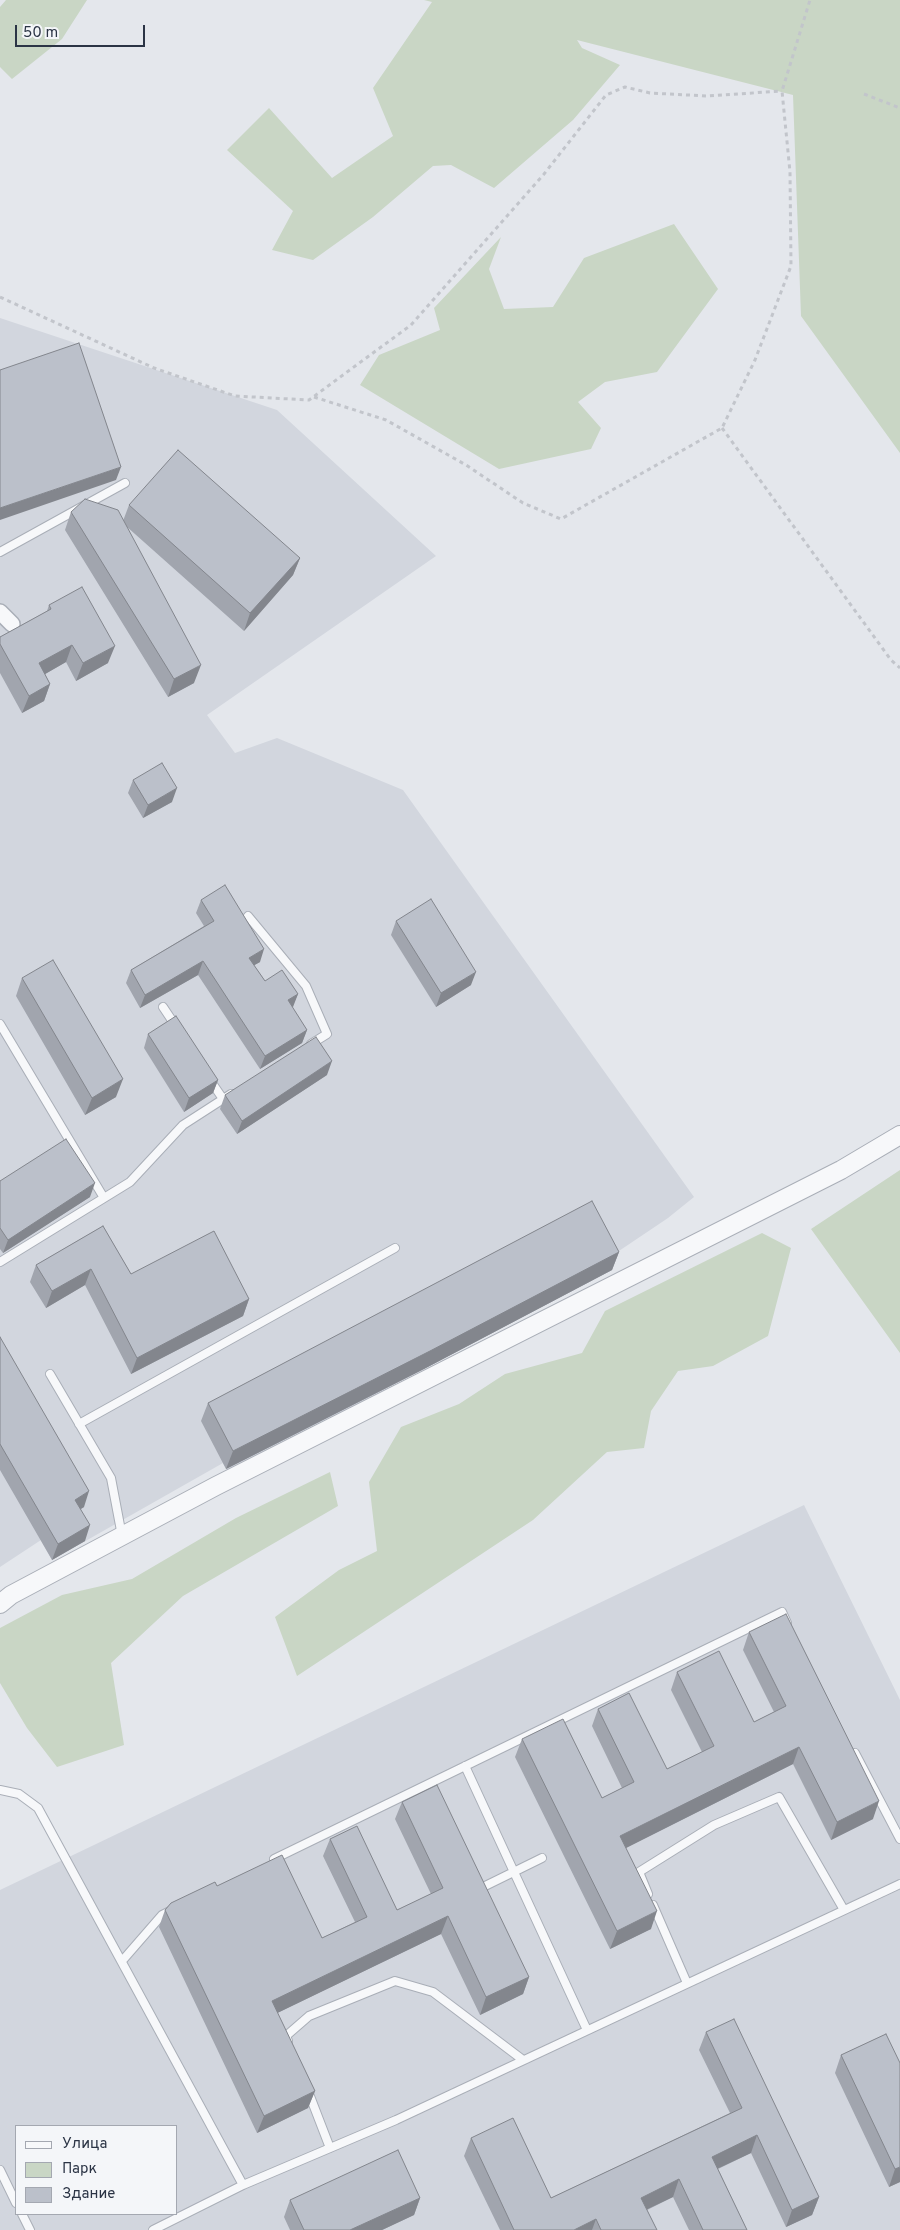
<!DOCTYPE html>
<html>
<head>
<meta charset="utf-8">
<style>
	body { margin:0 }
	#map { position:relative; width:900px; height:2230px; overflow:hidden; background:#e4e7ec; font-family:Overpass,sans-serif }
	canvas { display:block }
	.legend { position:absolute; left:15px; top:2125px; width:162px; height:90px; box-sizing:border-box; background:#f4f6f9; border:1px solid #a4a8b1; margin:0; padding:6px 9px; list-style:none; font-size:15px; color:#2b3445 }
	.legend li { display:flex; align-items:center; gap:10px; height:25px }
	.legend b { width:25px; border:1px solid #a4a8b1 }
	.scale { position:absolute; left:15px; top:25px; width:130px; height:22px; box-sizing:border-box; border:2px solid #2b3445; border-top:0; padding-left:6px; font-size:15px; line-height:18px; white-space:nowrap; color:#2b3445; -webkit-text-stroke:4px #f4f6f9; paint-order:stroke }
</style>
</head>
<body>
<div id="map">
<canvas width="900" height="2230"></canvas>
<ul class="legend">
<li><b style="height:6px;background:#f7f8fa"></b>Улица</li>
<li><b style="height:14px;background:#c9d6c5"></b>Парк</li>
<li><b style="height:14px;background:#bbc0ca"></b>Здание</li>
</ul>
<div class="scale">50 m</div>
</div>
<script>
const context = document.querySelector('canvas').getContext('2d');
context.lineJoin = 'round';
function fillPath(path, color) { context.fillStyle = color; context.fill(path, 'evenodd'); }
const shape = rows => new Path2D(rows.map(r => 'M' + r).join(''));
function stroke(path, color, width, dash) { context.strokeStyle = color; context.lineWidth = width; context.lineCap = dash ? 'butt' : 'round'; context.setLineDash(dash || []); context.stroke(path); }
fillPath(shape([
	[0,318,277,410,436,556,207,715,235,753,277,738,403,790,694,1197,668,1218,607,1259,612,1270,228,1472,223,1463,52,1560,41,1540,0,1567],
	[804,1505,900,1700,900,2230,0,2230,0,1890],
	[16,2126,176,2126,176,2214,16,2214]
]), '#d2d6de');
fillPath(shape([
	[6,0,87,0,62,39,12,79,0,67,0,7],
	[424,0,900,0,900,453,801,316,793,95,577,40,582,48,620,65,573,120,494,188,451,165,433,166,373,217,313,260,272,250,293,211,227,150,269,108,332,178,393,136,373,88,432,2],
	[674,224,718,289,657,372,605,382,578,402,601,428,591,449,499,469,360,385,379,355,440,330,434,308,501,237,489,269,504,309,553,307,584,258],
	[900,1170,900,1353,811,1229],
	[762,1233,791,1248,768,1336,713,1366,678,1371,651,1411,644,1448,607,1452,533,1520,297,1676,275,1617,339,1570,377,1551,369,1482,401,1427,459,1404,505,1374,582,1353,605,1311],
	[330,1472,338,1506,183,1596,111,1663,124,1745,57,1767,27,1728,0,1683,0,1628,62,1595,132,1579,236,1518]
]), '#c9d6c5');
const service = shape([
	[0,552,125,483],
	[248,916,306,986,327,1034,311,1044],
	[163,1007,177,1028],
	[0,1024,104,1198],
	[210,1080,223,1099],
	[0,1262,130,1182,183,1125,231,1094],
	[50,1374,111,1478,122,1536],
	[79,1424,395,1248],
	[855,1753,900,1839],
	[465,1766,587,2030],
	[0,1790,19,1794,38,1808,243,2185],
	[274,1859,782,1612,787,1623],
	[479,1889,542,1858],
	[648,1894,639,1872,714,1825,779,1797,844,1910],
	[653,1905,687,1983],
	[122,1961,162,1915,172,1910],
	[288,2041,286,2036,309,2016,395,1981,433,1992,523,2060],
	[308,2091,330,2148],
	[0,2170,16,2203],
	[22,2214,30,2230],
	[153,2230,243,2185,396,2120,900,1884]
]);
const minor = shape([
	[0,612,12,624]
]);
const tertiary = shape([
	[0,1604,11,1595,216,1486,841,1170,900,1135]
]);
stroke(service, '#a9aeb7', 10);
stroke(minor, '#a9aeb7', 18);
stroke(tertiary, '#a9aeb7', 20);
stroke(shape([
	[864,94,900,108],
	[0,297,154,368,235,396,309,400,411,325,544,174,606,95,625,87,650,93,707,96,782,91],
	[314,397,386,420,466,465,523,503,561,519,722,428,755,360,791,266,790,172,782,91,810,0],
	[722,428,891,660,900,668]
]), '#c2c5cb', 3, [4, 4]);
stroke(service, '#f7f8fa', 8);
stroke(minor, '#f7f8fa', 15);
stroke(tertiary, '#f7f8fa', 18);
fillPath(shape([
	[129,505,300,558,293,575,244,631,126,526,194,683,168,697,65,530,71,512,123,521],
	[49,605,108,663,76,681,66,662,45,674,50,684,44,701,22,713,0,673,0,637,47,611],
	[133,780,172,802,143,818,128,793],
	[201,900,260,962,254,965,265,981,298,994,292,1007,307,1030,302,1043,260,1069,198,975,140,1008,126,983,131,970,204,926,196,913],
	[396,921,471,985,436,1007,391,935],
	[22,978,116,1097,85,1115,16,996],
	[148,1034,218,1080,213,1093,184,1112,144,1048],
	[327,1075,237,1134,220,1109,225,1095],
	[0,1181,90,1197,3,1253,0,1249],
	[103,1226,131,1274,249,1299,243,1316,131,1374,85,1285,46,1308,30,1282,36,1265],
	[619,1252,612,1270,424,1369,226,1469,201,1421,208,1403],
	[0,1337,84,1507,81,1509,85,1541,52,1560,0,1470],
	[749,1632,873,1819,831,1840,793,1764,626,1848,651,1929,610,1949,515,1757,522,1739,602,1798,622,1788,592,1726,598,1709,667,1769,702,1752,671,1690,677,1672,754,1722,774,1712,743,1650],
	[402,1802,529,1977,523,1994,480,2015,441,1934,277,2013,315,2091,308,2108,257,2133,159,1927,165,1910,217,1886,322,1938,355,1922,323,1856,330,1839,397,1910,431,1894,395,1819],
	[706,2032,819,2197,812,2215,786,2227,751,2153,718,2169,747,2230,689,2230,673,2197,647,2210,657,2230,500,2230,464,2156,471,2138,551,2198,730,2113,699,2050],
	[886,2034,900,2182,889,2187,835,2073,841,2055],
	[420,2198,414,2215,382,2230,290,2230,284,2217,290,2200]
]), '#a1a5ae');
fillPath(shape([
	[121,467,116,480,0,520,0,508],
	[300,558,293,575,244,631,250,613],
	[72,645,66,662,33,681,39,663],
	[115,646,108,663,76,681,83,663],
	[201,665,194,683,168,697,174,679],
	[50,684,44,701,22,713,29,696],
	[177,788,172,802,143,818,148,805],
	[264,949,260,962,244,971,249,958],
	[203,961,198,975,140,1008,145,995],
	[476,972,471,985,436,1007,441,993],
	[298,994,293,1007,283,1014,288,1000],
	[307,1030,302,1043,260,1069,265,1056],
	[332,1061,327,1075,237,1134,242,1121],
	[123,1079,116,1097,85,1115,92,1098],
	[218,1080,213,1093,184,1112,189,1098],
	[95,1183,90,1197,3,1253,8,1240],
	[619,1252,612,1270,424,1369,226,1469,233,1451],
	[91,1269,85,1285,46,1308,52,1291],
	[249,1299,243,1316,131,1374,137,1358],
	[89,1491,84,1507,70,1515,75,1500],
	[90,1525,85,1541,52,1560,58,1544],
	[799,1747,793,1764,614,1854,620,1836],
	[879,1801,873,1819,831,1840,837,1822],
	[657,1911,651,1929,610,1949,617,1931],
	[448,1916,441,1934,265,2019,272,2001],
	[529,1977,523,1994,480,2015,486,1997],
	[315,2091,308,2108,257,2133,264,2116],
	[757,2135,751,2153,706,2174,712,2157],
	[900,2167,900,2182,889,2187,895,2169],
	[679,2179,673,2197,635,2215,641,2198],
	[819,2197,812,2215,786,2227,792,2210],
	[420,2198,414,2215,382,2230,350,2230],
	[596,2219,592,2230,574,2230]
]), '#83868d');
const building = shape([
	[79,343,121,467,0,508,0,370,79,343],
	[178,450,300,558,250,613,129,505,178,450],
	[85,499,118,510,201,665,174,679,71,512,85,499],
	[82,587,115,646,83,663,72,645,39,663,50,684,29,696,0,644,0,637,51,609,49,605,82,587],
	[162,763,177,788,148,805,133,780,162,763],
	[225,885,264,949,249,958,265,981,282,970,298,994,288,1000,307,1030,265,1056,203,961,145,995,131,970,214,921,201,900,225,885],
	[431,899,476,972,441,993,396,921,431,899],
	[53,960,123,1079,92,1098,22,978,53,960],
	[176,1016,218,1080,189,1098,148,1034,176,1016],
	[316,1037,332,1061,242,1121,225,1095,316,1037],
	[66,1139,95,1183,8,1240,0,1228,0,1181,66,1139],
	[592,1201,619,1252,430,1351,233,1451,208,1403,592,1201],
	[103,1226,131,1274,214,1231,249,1299,137,1358,91,1269,52,1291,36,1265,103,1226],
	[0,1337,89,1491,75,1500,90,1525,58,1544,0,1444,0,1337],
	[786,1614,879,1801,837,1822,799,1747,620,1836,657,1911,617,1931,522,1739,563,1719,602,1798,634,1782,598,1709,629,1693,667,1769,714,1746,677,1672,719,1651,754,1722,786,1706,749,1632,786,1614],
	[437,1785,529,1977,486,1997,448,1916,272,2001,315,2091,264,2116,165,1910,171,1903,215,1882,217,1886,282,1855,322,1938,367,1917,330,1839,357,1826,397,1910,443,1888,402,1802,437,1785],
	[734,2019,819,2197,792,2210,757,2135,712,2157,747,2230,703,2230,679,2179,641,2198,657,2230,601,2230,596,2219,574,2230,514,2230,471,2138,513,2118,551,2198,742,2108,706,2032,734,2019],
	[886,2034,900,2063,900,2167,895,2169,841,2055,886,2034],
	[398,2150,420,2198,350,2230,304,2230,290,2200,398,2150]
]);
fillPath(building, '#bbc0ca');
stroke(building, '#83868d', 1);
</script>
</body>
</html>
